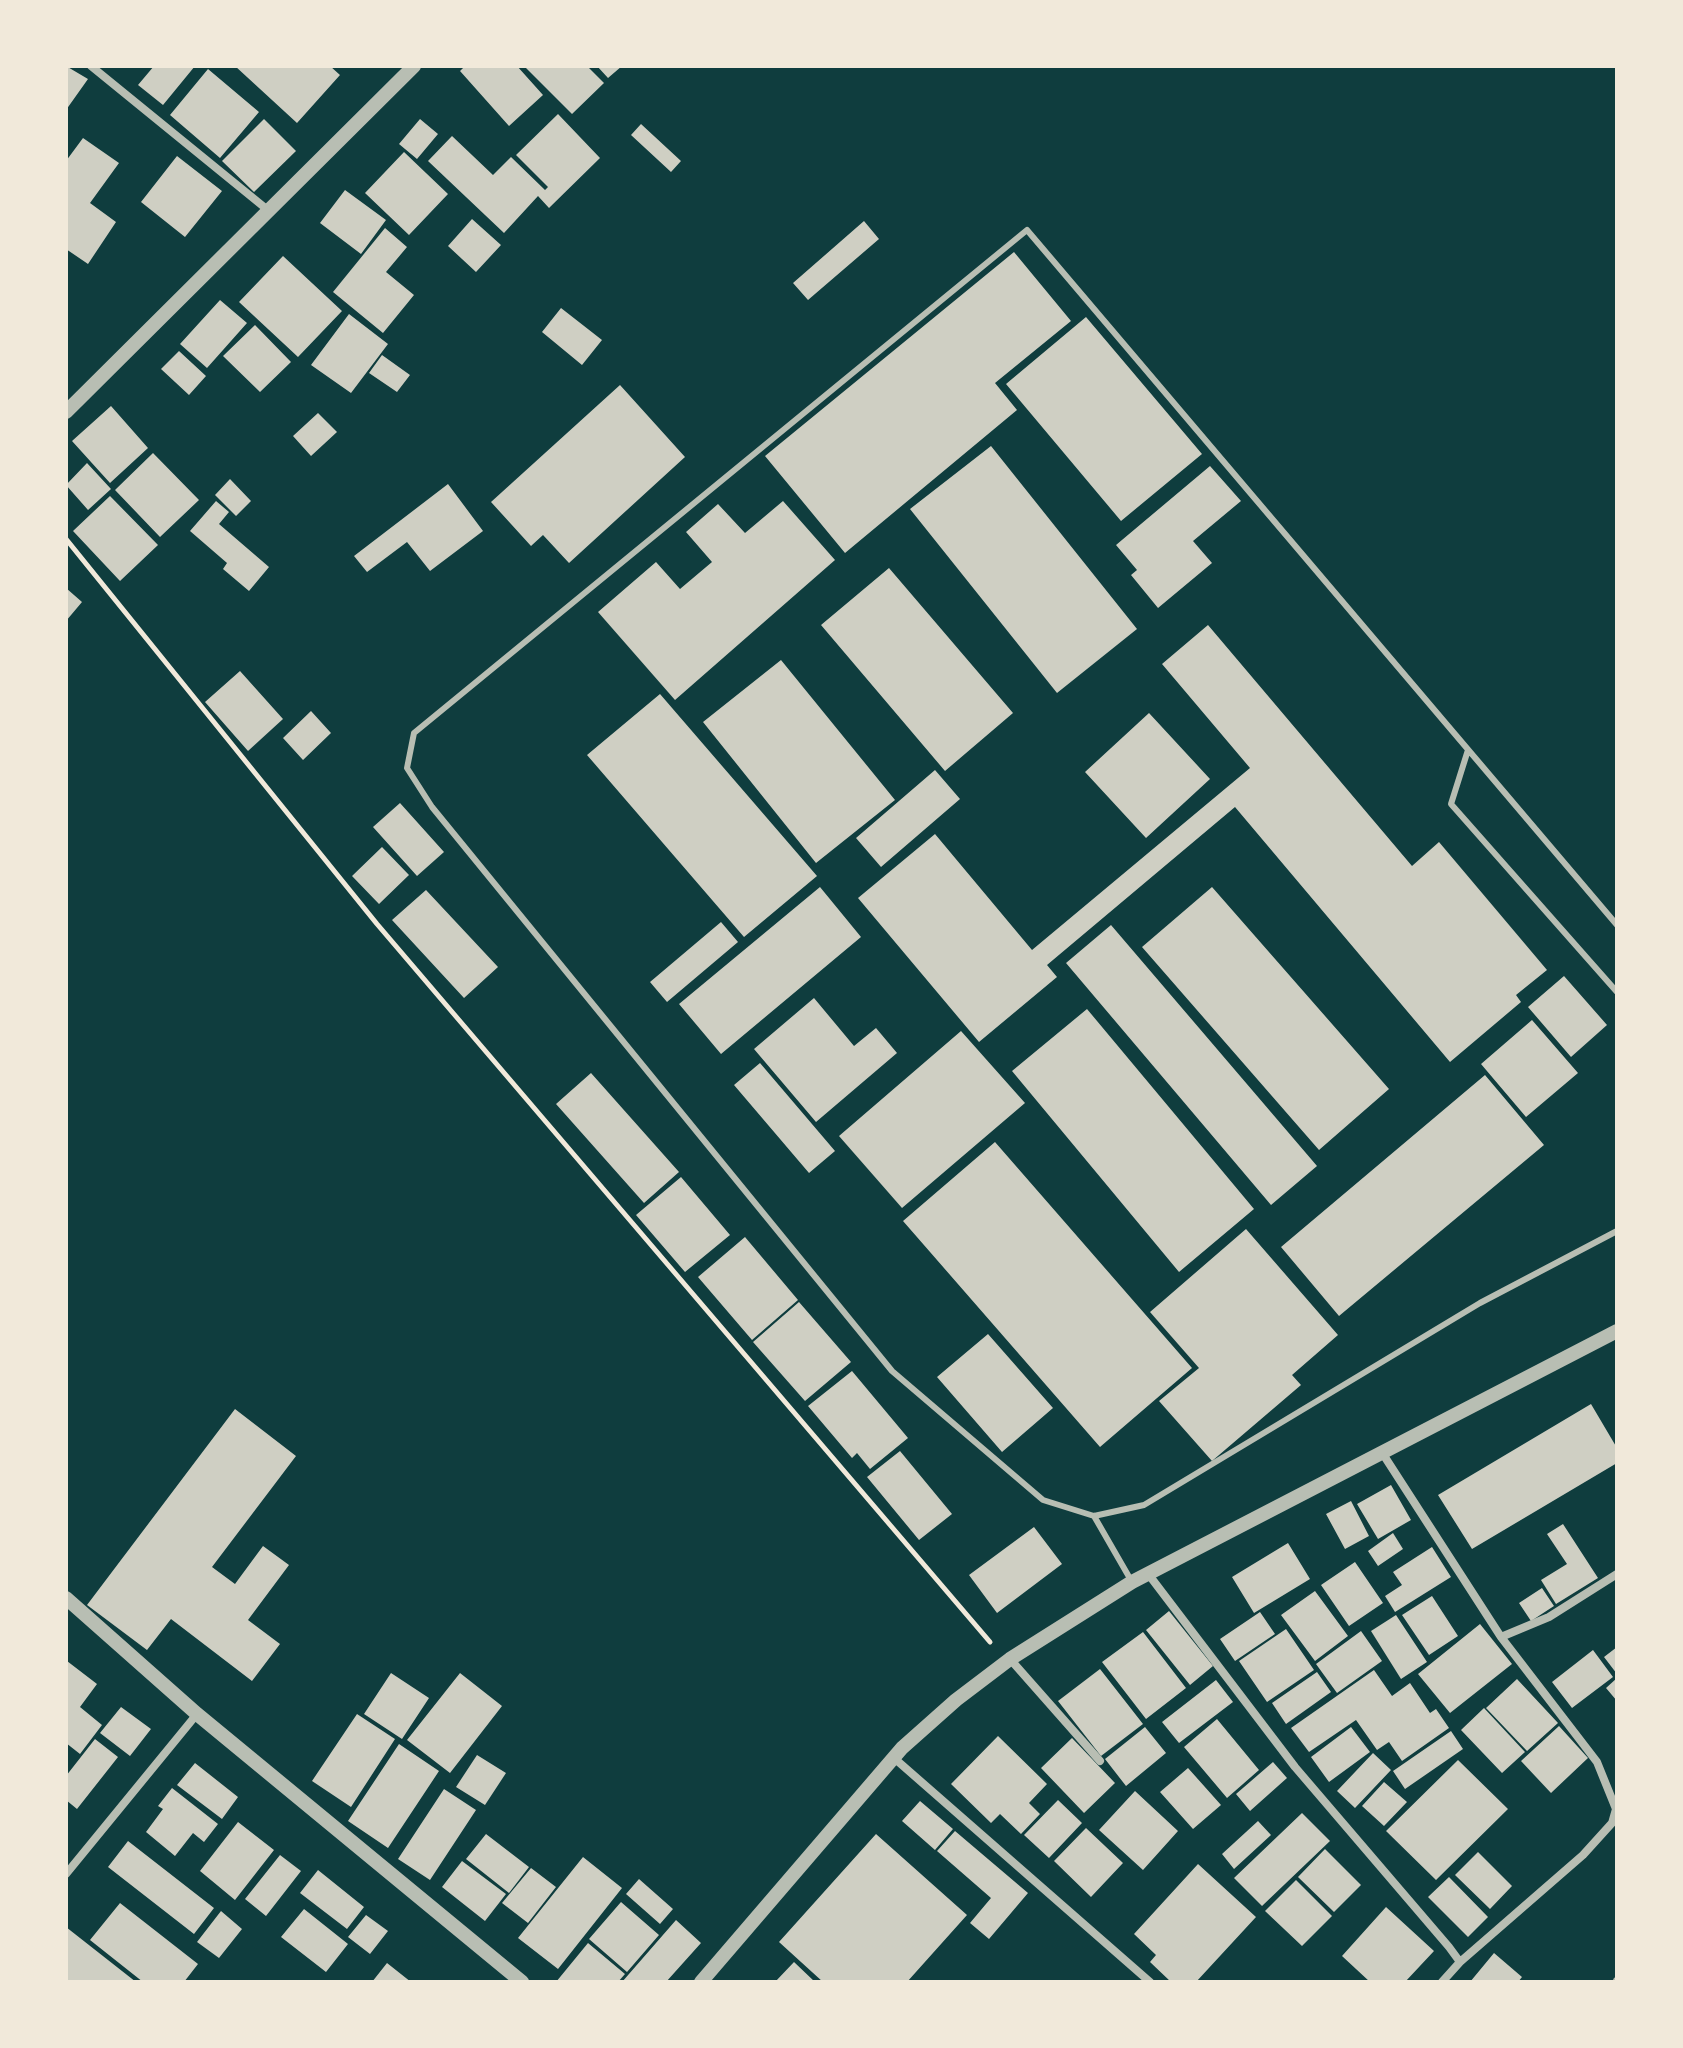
<!DOCTYPE html>
<html>
<head>
<meta charset="utf-8">
<style>
	body { margin:0 }
	#map { position:relative; width:1683px; height:2048px; overflow:hidden; background:#0f3d3e; font-family:Signika,sans-serif }
	canvas { display:block }
	.frame { position:absolute; inset:0; border:68px solid #f1e9da; pointer-events:none }
</style>
</head>
<body>
<div id="map">
<canvas width="1683" height="2048"></canvas>
<div class="frame"></div>
</div>
<script>
const context = document.querySelector('canvas').getContext('2d');
context.lineJoin = 'round';
function fillPath(path, color) { context.fillStyle = color; context.fill(path, 'evenodd'); }
const shape = rows => new Path2D(rows.map(r => 'M' + r).join(''));
function stroke(path, color, width, dash) { context.strokeStyle = color; context.lineWidth = width; context.lineCap = dash ? 'butt' : 'round'; context.setLineDash(dash || []); context.stroke(path); }
fillPath(shape([
	[66,66,88,79,66,110],
	[154,66,195,66,163,105,138,85],
	[235,66,330,66,340,75,297,123],
	[465,66,517,66,543,95,509,126,460,71],
	[524,66,587,66,604,83,572,114],
	[597,66,622,66,608,78],
	[208,69,259,112,220,158,170,115],
	[558,114,600,158,549,208,538,196,504,233,428,161,452,136,493,175,511,157,545,190,548,187,516,155],
	[264,119,296,151,254,192,222,161],
	[420,119,438,134,417,159,399,144],
	[641,124,681,161,671,172,631,135],
	[83,138,119,163,90,203,116,222,88,264,66,249,66,161],
	[404,152,448,194,409,235,365,193],
	[177,156,222,191,185,237,141,202],
	[345,190,386,220,361,254,320,223],
	[472,219,501,245,476,272,448,246],
	[864,221,879,239,808,300,793,283],
	[385,228,407,247,386,272,414,295,383,333,333,292],
	[1014,252,1071,321,995,383,1017,410,845,553,765,456],
	[283,256,342,311,298,357,239,302],
	[220,300,247,323,207,368,180,344],
	[561,308,602,340,582,365,542,332],
	[349,314,388,344,351,393,311,365],
	[1086,317,1202,454,1121,521,1006,384],
	[255,325,291,362,260,392,223,356],
	[179,351,206,376,189,395,161,369],
	[382,355,410,375,397,392,369,373],
	[620,385,685,457,569,563,543,535,531,546,491,502],
	[111,406,148,448,110,483,72,441],
	[318,413,337,432,311,456,293,436],
	[991,446,1137,629,1057,693,910,509],
	[153,453,199,500,160,537,115,490],
	[87,463,111,489,88,510,66,485],
	[1210,466,1241,501,1193,541,1212,563,1158,608,1131,575,1137,570,1116,545],
	[230,479,251,501,236,516,215,495],
	[448,484,483,531,430,571,407,542,367,572,354,556],
	[110,496,158,545,120,581,73,531],
	[216,501,229,512,219,524,269,567,249,591,223,569,227,563,190,531],
	[783,501,835,560,675,700,598,612,656,562,680,589,712,562,686,532,718,504,745,533],
	[889,568,1013,713,945,771,821,625],
	[66,588,82,602,66,621],
	[1208,625,1412,866,1439,842,1547,970,1516,995,1521,1002,1450,1062,1235,807,1047,965,1057,977,979,1042,858,898,935,834,1032,950,1250,768,1162,664],
	[781,660,895,800,816,863,703,722],
	[240,671,283,719,248,751,205,702],
	[660,694,817,876,744,937,587,755],
	[311,711,331,733,303,760,283,738],
	[1149,713,1210,779,1146,838,1085,772],
	[935,770,960,799,881,867,856,838],
	[400,803,444,852,417,876,373,827],
	[382,847,409,875,379,904,352,876],
	[820,887,861,937,721,1054,679,1004],
	[1212,887,1389,1089,1319,1150,1142,947],
	[426,890,498,967,464,998,392,920],
	[721,922,738,942,667,1002,650,982],
	[1111,925,1317,1166,1271,1205,1066,963],
	[1564,976,1607,1025,1571,1057,1528,1007],
	[814,998,854,1046,876,1028,897,1053,816,1122,754,1049],
	[1087,1009,1254,1209,1179,1272,1012,1071],
	[1532,1020,1578,1073,1526,1117,1481,1064],
	[961,1031,1025,1103,902,1208,839,1136],
	[760,1063,835,1151,809,1173,734,1085],
	[591,1073,679,1172,644,1203,556,1104],
	[1485,1075,1544,1145,1339,1316,1281,1247],
	[995,1142,1192,1368,1100,1447,903,1221],
	[681,1177,730,1235,685,1272,636,1215],
	[1246,1229,1338,1335,1292,1375,1301,1385,1212,1461,1159,1401,1199,1368,1150,1312],
	[745,1237,798,1300,752,1340,698,1277],
	[799,1302,851,1362,805,1401,753,1342],
	[988,1334,1053,1408,1002,1452,937,1377],
	[852,1371,908,1438,870,1469,857,1453,852,1458,808,1406],
	[1591,1404,1617,1448,1617,1463,1472,1549,1438,1495],
	[235,1409,296,1456,212,1567,235,1584,263,1546,289,1565,248,1620,280,1644,252,1681,171,1619,147,1650,87,1605],
	[900,1451,952,1514,919,1540,867,1477],
	[1391,1485,1411,1520,1378,1539,1357,1504],
	[1351,1501,1369,1536,1345,1549,1326,1514],
	[1563,1524,1598,1578,1556,1604,1541,1580,1567,1564,1547,1534],
	[1034,1527,1062,1564,997,1613,969,1575],
	[1393,1533,1403,1549,1378,1566,1368,1551],
	[1288,1543,1310,1579,1254,1613,1232,1577],
	[1432,1547,1451,1577,1395,1612,1385,1596,1402,1585,1393,1572],
	[1355,1562,1383,1603,1349,1626,1321,1585],
	[1542,1588,1554,1606,1531,1621,1519,1603],
	[1315,1591,1348,1636,1315,1661,1281,1615],
	[1432,1596,1458,1636,1429,1655,1402,1615],
	[1169,1611,1213,1666,1190,1685,1146,1630],
	[1260,1612,1275,1634,1235,1661,1220,1639],
	[1396,1615,1427,1662,1401,1679,1371,1631],
	[1480,1624,1512,1664,1450,1713,1418,1674],
	[1286,1629,1314,1670,1267,1702,1239,1661],
	[1361,1631,1382,1661,1337,1693,1316,1664],
	[1143,1632,1186,1688,1146,1719,1102,1662],
	[1617,1647,1617,1674,1604,1657],
	[1593,1650,1613,1677,1572,1708,1552,1682],
	[67,1661,97,1684,80,1707,102,1725,80,1754,66,1743],
	[1100,1669,1143,1724,1101,1756,1058,1701],
	[1374,1670,1392,1696,1410,1683,1430,1713,1436,1709,1449,1728,1402,1761,1389,1742,1377,1750,1356,1720,1309,1752,1291,1728],
	[1317,1672,1331,1692,1286,1724,1272,1703],
	[391,1673,429,1698,402,1739,364,1714],
	[460,1673,502,1706,450,1773,407,1740],
	[1617,1678,1617,1701,1606,1688],
	[1517,1679,1558,1723,1527,1751,1486,1708],
	[1216,1680,1233,1702,1179,1743,1162,1722],
	[121,1707,151,1729,130,1756,100,1733],
	[1484,1708,1525,1752,1502,1773,1461,1730],
	[357,1714,395,1739,351,1807,312,1781],
	[1217,1719,1259,1770,1227,1798,1184,1747],
	[1559,1726,1588,1758,1551,1793,1521,1761],
	[1145,1727,1166,1753,1126,1786,1105,1759],
	[1351,1727,1370,1752,1329,1782,1311,1757],
	[1451,1731,1463,1749,1405,1789,1393,1771],
	[998,1736,1047,1784,1029,1803,1040,1814,1021,1834,1000,1814,991,1823,951,1784],
	[1072,1738,1115,1783,1084,1813,1041,1768],
	[95,1739,118,1757,77,1809,66,1800,66,1776],
	[399,1744,439,1771,388,1848,348,1821],
	[1373,1753,1391,1770,1355,1808,1337,1791],
	[477,1755,506,1773,485,1805,456,1787],
	[1458,1760,1508,1809,1436,1880,1386,1831],
	[1273,1762,1287,1778,1250,1811,1236,1794],
	[195,1763,238,1797,222,1819,177,1785],
	[1188,1768,1221,1805,1193,1829,1160,1792],
	[1384,1782,1407,1802,1384,1826,1362,1806],
	[172,1788,218,1824,204,1842,193,1833,175,1856,146,1832,163,1809,158,1806],
	[444,1789,476,1810,430,1880,398,1859],
	[1135,1791,1178,1831,1143,1870,1099,1830],
	[1058,1800,1082,1823,1049,1858,1024,1835],
	[920,1801,953,1829,935,1850,902,1821],
	[1302,1813,1330,1841,1262,1906,1234,1878],
	[1258,1821,1271,1835,1234,1869,1222,1854],
	[238,1822,274,1850,235,1900,200,1871],
	[1086,1828,1123,1863,1091,1897,1054,1861],
	[955,1831,1028,1893,989,1939,970,1923,991,1898,937,1851],
	[486,1834,529,1867,509,1893,466,1859],
	[876,1834,967,1915,907,1982,823,1982,779,1942],
	[128,1841,214,1908,194,1934,108,1867],
	[1325,1849,1361,1885,1334,1912,1298,1877],
	[1478,1852,1512,1886,1490,1909,1455,1875],
	[280,1855,301,1871,266,1916,245,1899],
	[583,1857,622,1888,558,1969,518,1938],
	[462,1861,506,1894,485,1921,442,1887],
	[1198,1864,1256,1917,1196,1982,1171,1982,1150,1962,1156,1955,1134,1934],
	[531,1868,556,1887,528,1923,502,1903],
	[318,1870,364,1907,347,1929,300,1893],
	[1449,1877,1488,1917,1468,1937,1428,1897],
	[639,1879,673,1909,660,1924,626,1894],
	[1296,1880,1332,1916,1302,1946,1265,1911],
	[621,1902,659,1935,627,1972,589,1939],
	[120,1903,198,1964,184,1982,143,1982,90,1940],
	[1386,1907,1434,1951,1405,1982,1370,1982,1342,1956],
	[304,1909,348,1944,326,1972,281,1937],
	[221,1911,242,1929,219,1958,197,1942],
	[366,1915,388,1931,370,1954,348,1937],
	[676,1920,701,1943,666,1982,622,1982],
	[66,1927,136,1982,66,1982],
	[588,1943,625,1974,618,1982,556,1982],
	[1494,1953,1522,1977,1518,1982,1470,1982],
	[794,1962,815,1982,775,1982],
	[387,1963,411,1982,372,1982]
]), '#cfcfc3');
stroke(shape([
	[66,539,377,924,990,1642]
]), '#f1e9da', 5);
stroke(shape([
	[1468,750,1451,804,1617,992],
	[1617,925,1027,230,414,733,407,768,432,807,892,1371,1043,1500,1094,1516,1144,1505,1480,1303,1617,1231],
	[1094,1516,1132,1582]
]), '#b8beb3', 6);
stroke(shape([
	[91,66,269,211],
	[1381,1451,1501,1637,1549,1617,1617,1574],
	[1149,1575,1295,1767,1449,1947,1460,1962,1442,1982],
	[1010,1659,1100,1761],
	[894,1758,1150,1982],
	[66,1874,197,1714],
	[1460,1962,1583,1855,1612,1823,1616,1809,1597,1762,1501,1637],
	[1617,1982,1617,1981]
]), '#b8beb3', 8);
stroke(shape([
	[66,412,414,66],
	[66,1598,197,1714,522,1982],
	[701,1982,902,1748,956,1700,1010,1659,1132,1582,1617,1331]
]), '#b8beb3', 14);
</script>
</body>
</html>
